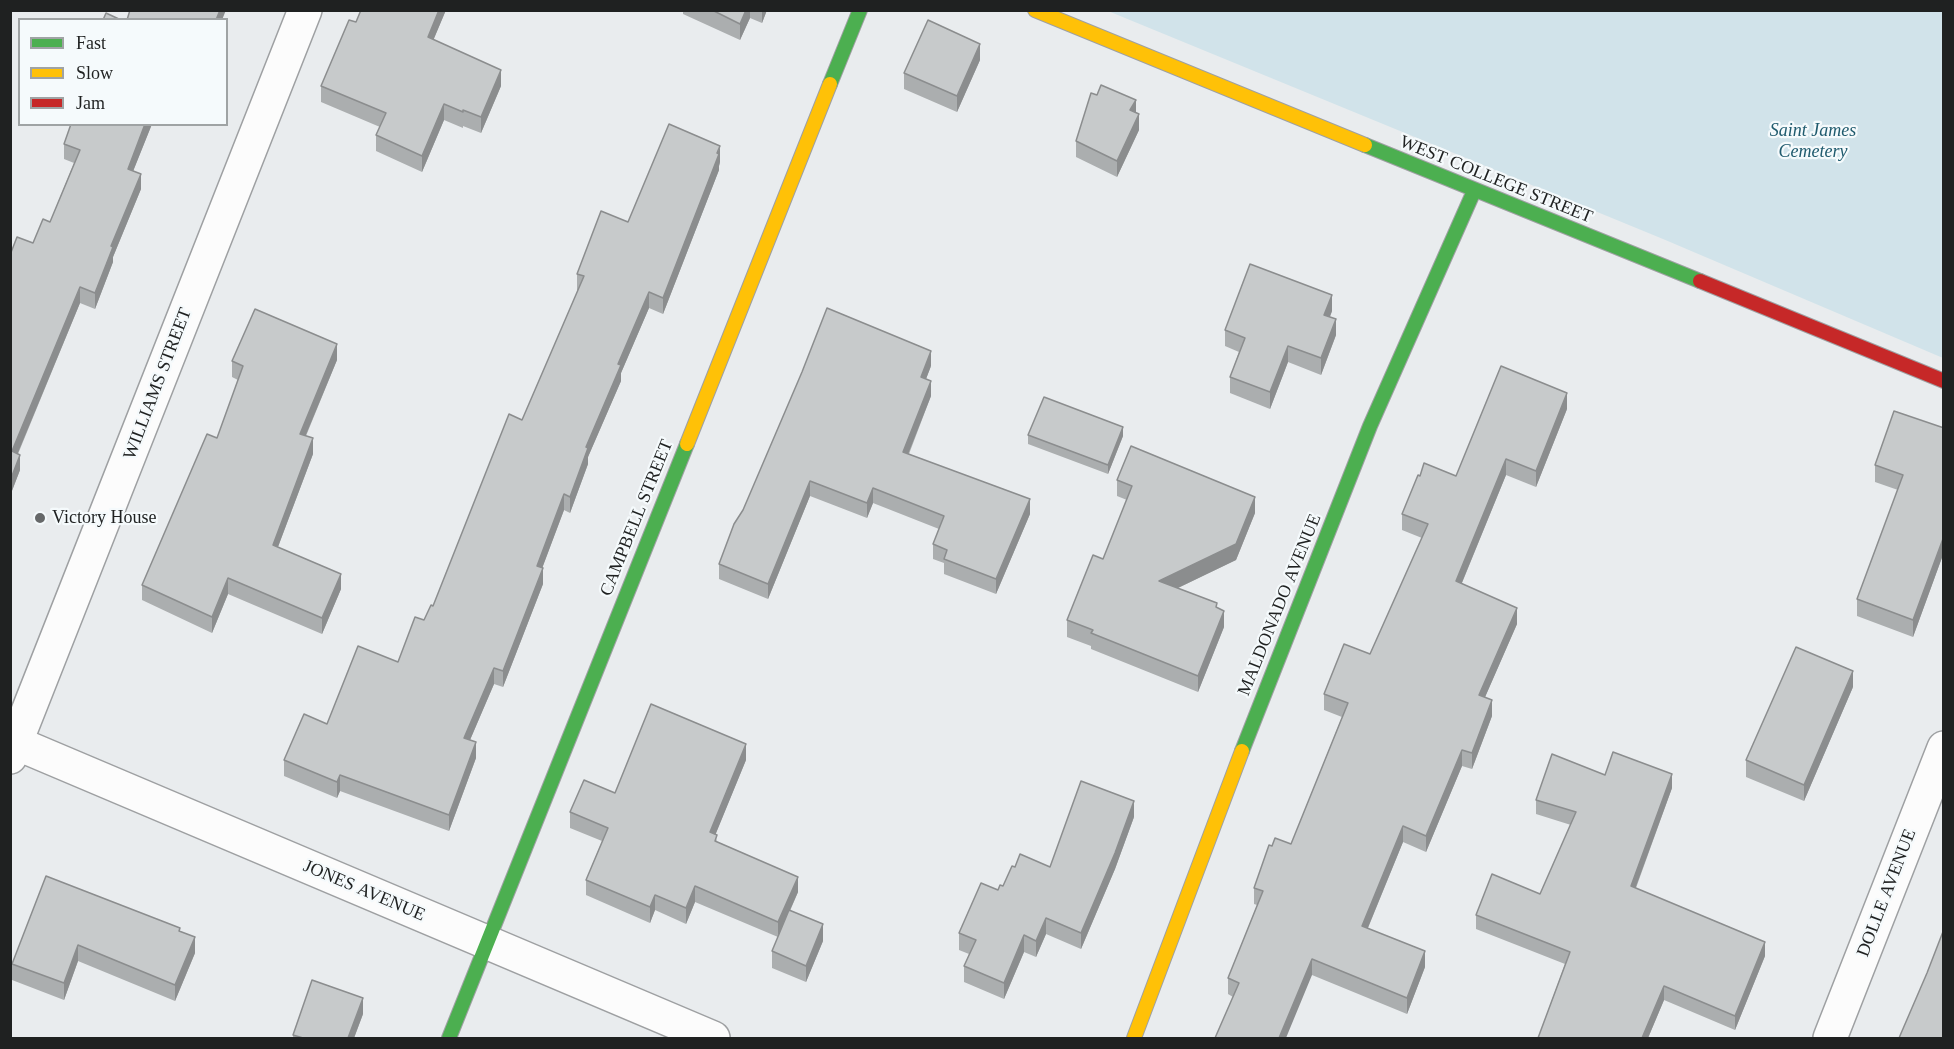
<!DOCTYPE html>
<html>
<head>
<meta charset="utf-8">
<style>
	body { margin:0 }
	#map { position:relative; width:1954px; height:1049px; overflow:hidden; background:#e9ecee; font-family:Georgia,serif }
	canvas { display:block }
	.frame { position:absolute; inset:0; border:12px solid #1f2121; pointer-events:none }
	.legend { position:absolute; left:18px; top:18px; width:210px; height:108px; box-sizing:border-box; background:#f5fafc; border:2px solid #9fa3a4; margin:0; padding:8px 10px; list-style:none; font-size:18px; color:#1f2121 }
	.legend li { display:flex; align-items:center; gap:12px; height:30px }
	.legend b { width:30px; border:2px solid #9fa3a4 }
</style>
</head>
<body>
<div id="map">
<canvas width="1954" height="1049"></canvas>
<div class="frame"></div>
<ul class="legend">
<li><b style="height:8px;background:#4caf50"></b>Fast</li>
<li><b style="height:8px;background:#ffc107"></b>Slow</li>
<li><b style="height:8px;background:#c62828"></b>Jam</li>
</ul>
</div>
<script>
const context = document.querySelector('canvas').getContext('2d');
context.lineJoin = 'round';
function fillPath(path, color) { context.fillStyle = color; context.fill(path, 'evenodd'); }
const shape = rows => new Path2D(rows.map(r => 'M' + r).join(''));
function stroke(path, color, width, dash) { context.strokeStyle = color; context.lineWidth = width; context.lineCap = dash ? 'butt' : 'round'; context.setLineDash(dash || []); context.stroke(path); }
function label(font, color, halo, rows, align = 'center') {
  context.font = font + ' Georgia,serif'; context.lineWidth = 4.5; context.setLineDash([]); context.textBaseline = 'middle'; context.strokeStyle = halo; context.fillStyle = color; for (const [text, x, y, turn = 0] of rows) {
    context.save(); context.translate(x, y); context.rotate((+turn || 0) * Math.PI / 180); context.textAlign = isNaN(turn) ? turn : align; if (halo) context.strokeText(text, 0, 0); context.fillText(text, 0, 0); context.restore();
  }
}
fillPath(shape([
	[1108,11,1943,11,1943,358,1663,239]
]), '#d1e3ea');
const street = shape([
	[16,743,713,1038],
	[10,757,305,10],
	[1830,1038,1944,748]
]);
const fast = shape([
	[830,84,860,10],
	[1365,145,1700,281],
	[1242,751,1370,426,1474,191],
	[449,1038,687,444]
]);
const slow = shape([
	[1035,10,1365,145],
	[687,444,830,84],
	[1134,1038,1242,751]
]);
const jam = shape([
	[1700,281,1944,381]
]);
stroke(street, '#9ea0a2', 36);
stroke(fast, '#9ea0a2', 16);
stroke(slow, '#9ea0a2', 16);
stroke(jam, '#9ea0a2', 16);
stroke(street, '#fcfcfc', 33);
stroke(fast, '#4caf50', 14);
stroke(slow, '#ffc107', 14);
stroke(jam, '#c62828', 14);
fillPath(shape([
	[446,10,433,40,501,86,481,133,463,126,463,128,444,120,422,172,376,151,376,135,380,127,321,102,321,86,356,22],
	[683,10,767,10,762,23,750,18,740,40,683,14],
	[980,60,957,112,904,89,904,73],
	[1136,113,1139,130,1117,177,1076,157,1076,141],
	[71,124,152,124,133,171,141,189,113,257,113,262,95,309,80,303,18,454,20,470,10,496,33,243,50,222,74,163,64,159,64,144],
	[720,162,719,166,719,170,663,314,649,308,621,373,621,381,588,457,588,464,570,513,564,510,542,568,543,584,503,687,494,684,470,740,476,758,449,831,340,791,337,798,284,776,284,760,398,662,424,620,433,606,522,420,578,290,577,290,577,274,628,222],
	[1332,311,1330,317,1336,335,1321,375,1288,362,1270,409,1230,393,1230,377,1239,352,1225,346,1225,330],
	[337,360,306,436,313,454,278,547,341,589,322,634,228,594,212,633,142,600,142,585,217,438,238,380,232,377,232,361],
	[931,366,926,379,931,396,909,454,1030,514,996,594,944,574,944,563,933,559,933,544,939,529,873,503,867,518,810,496,768,599,719,579,719,564],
	[1567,409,1536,487,1506,475,1462,583,1517,624,1485,697,1492,716,1472,769,1462,766,1426,852,1403,842,1368,928,1425,967,1407,1014,1312,975,1233,997,1228,994,1228,978,1257,905,1254,904,1254,888,1272,846,1291,844,1342,717,1324,710,1324,694,1370,654,1422,538,1402,530,1402,514,1456,476],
	[1944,428,1944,552,1913,637,1857,616,1857,599,1898,490,1875,482,1875,465],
	[1028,435,1123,436,1108,474,1028,444],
	[1117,480,1255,513,1236,560,1178,588,1217,608,1224,627,1198,692,1091,649,1091,646,1067,637,1067,620,1103,559,1127,500,1117,496],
	[1853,687,1804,801,1746,777,1746,760],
	[746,760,715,835,717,842,798,892,790,911,823,941,806,982,772,968,772,951,778,937,695,902,686,924,655,910,650,923,586,895,586,880,602,841,570,828,570,812,615,793],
	[1605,775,1672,788,1636,888,1765,956,1735,1030,1664,1000,1648,1038,1538,1038,1565,964,1476,929,1476,915,1540,894,1571,825,1536,814,1536,800],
	[1134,817,1115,869,1081,949,1046,934,1036,957,1024,952,1004,999,964,982,964,966,969,954,959,950,959,933,998,890,1003,886,1015,867,1050,867],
	[46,876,180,931,195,953,175,1001,78,961,64,1000,12,980,12,964],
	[363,1014,354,1038,293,1038,293,1035]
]), '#abaeaf');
fillPath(shape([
	[220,10,226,10,222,20,216,20],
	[439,10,446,10,428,53,428,37],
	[746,10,750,10,750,18,740,40,740,24],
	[762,10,767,10,762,23],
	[980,44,980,60,957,112,957,96],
	[501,70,501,86,481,133,481,117],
	[1136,100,1136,116,1130,110],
	[444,104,444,120,422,172,422,156],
	[1139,114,1139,130,1117,177,1117,161],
	[145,124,152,124,128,184,128,169],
	[720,146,720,162,719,166,719,170,663,314,663,298],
	[141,174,141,189,113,257,113,262,95,309,95,293,111,246],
	[80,287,80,303,12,467,12,451],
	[649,292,649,308,621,373,621,381,588,457,588,464,570,513,570,497,586,447,618,364],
	[1332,295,1332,311,1324,331,1324,315],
	[1336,319,1336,335,1321,375,1321,358],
	[337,344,337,360,300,449,300,434],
	[1288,346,1288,362,1270,409,1270,392],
	[931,351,931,366,921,392,921,377],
	[931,381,931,396,903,467,903,452],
	[1567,393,1567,409,1536,487,1536,471],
	[1123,427,1123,436,1108,474,1108,465],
	[313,438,313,454,273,560,273,545],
	[20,455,20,470,10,496,10,481],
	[1506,459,1506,475,1456,597,1456,581],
	[810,481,810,496,768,599,768,584],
	[873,488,873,503,867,518,867,503],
	[564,494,564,510,537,582,537,566],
	[1255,497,1255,513,1236,560,1159,597,1159,581],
	[1030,499,1030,514,996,594,996,579],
	[1944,536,1944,552,1913,637,1913,620],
	[543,568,543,584,503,687,503,671],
	[341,574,341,589,322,634,322,618],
	[228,578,228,594,212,633,212,617],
	[1517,608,1517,624,1479,711,1479,695],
	[1224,611,1224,627,1198,692,1198,676],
	[494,668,494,684,464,754,464,738],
	[1853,671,1853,687,1804,801,1804,785],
	[1492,700,1492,716,1472,769,1472,753],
	[476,742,476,758,449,831,449,815],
	[746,744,746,760,710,848,710,832],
	[1462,750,1462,766,1426,852,1426,836],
	[1672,774,1672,788,1631,900,1631,886],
	[340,775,340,791,337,798,337,782],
	[1134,801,1134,817,1115,869,1081,949,1081,933],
	[1403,826,1403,842,1362,942,1362,926],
	[798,877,798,892,778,937,778,922],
	[695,886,695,902,686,924,686,908],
	[655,895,655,910,650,923,650,907],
	[1046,918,1046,934,1036,957,1036,941],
	[823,924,823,941,806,982,806,966],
	[1024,935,1024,952,1004,999,1004,983],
	[195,937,195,953,175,1001,175,985],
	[1765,942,1765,956,1735,1030,1735,1016],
	[78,945,78,961,64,1000,64,983],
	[1425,951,1425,967,1407,1014,1407,998],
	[1312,959,1312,975,1286,1038,1279,1038],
	[1664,986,1664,1000,1648,1038,1642,1038],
	[363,998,363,1014,354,1038,348,1038]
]), '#8b8d8e');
const building = shape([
	[130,10,220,10,216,20,127,20,130,10],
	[361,10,439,10,428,37,501,70,481,117,463,110,463,112,444,104,422,156,376,135,386,113,321,86,349,20,356,22,361,10],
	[712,10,746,10,740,24,712,10],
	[106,13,121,20,103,20,106,13],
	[928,20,980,44,957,96,904,73,928,20],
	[1101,85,1136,100,1130,110,1139,114,1117,161,1076,141,1091,93,1097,95,1101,85],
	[71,124,145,124,128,169,141,174,111,246,113,247,95,293,80,287,12,451,20,455,10,481,10,255,17,237,33,243,43,219,50,222,80,150,64,144,71,124],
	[669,124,720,146,717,153,719,154,663,298,649,292,618,364,621,365,586,447,588,448,570,497,564,494,537,566,543,568,503,671,494,668,464,738,476,742,449,815,340,775,337,782,284,760,304,714,327,724,358,646,398,662,415,617,424,620,431,605,433,606,509,414,522,420,584,276,577,274,601,211,628,222,669,124],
	[1250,264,1332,295,1324,315,1336,319,1321,358,1288,346,1270,392,1230,377,1245,338,1225,330,1250,264],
	[827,308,931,351,921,377,931,381,903,452,1030,499,996,579,944,559,947,550,933,544,944,516,873,488,867,503,810,481,768,584,719,564,734,524,743,510,802,372,827,308],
	[255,309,337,344,300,434,313,438,273,545,341,574,322,618,228,578,212,617,142,585,207,434,217,438,243,366,232,361,255,309],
	[1501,366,1567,393,1536,471,1506,459,1456,581,1517,608,1479,695,1492,700,1472,753,1462,750,1426,836,1403,826,1362,926,1425,951,1407,998,1312,959,1279,1038,1215,1038,1239,983,1228,978,1263,891,1254,888,1269,845,1272,846,1275,838,1291,844,1348,703,1324,694,1344,644,1370,654,1428,524,1402,514,1418,475,1420,476,1424,463,1456,476,1501,366],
	[1044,397,1123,427,1108,465,1028,435,1044,397],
	[1894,411,1944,428,1944,536,1913,620,1857,599,1903,475,1875,465,1894,411],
	[1131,446,1255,497,1236,544,1159,581,1217,603,1216,607,1224,611,1198,676,1091,633,1093,630,1067,620,1093,555,1103,559,1132,486,1117,480,1131,446],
	[1796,647,1853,671,1804,785,1746,760,1796,647],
	[651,704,746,744,710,832,717,835,715,841,798,877,778,922,695,886,686,908,655,895,650,907,586,880,608,828,570,812,584,780,615,793,651,704],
	[1613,752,1672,774,1631,886,1765,942,1735,1016,1664,986,1642,1038,1538,1038,1570,952,1476,915,1492,874,1540,894,1576,812,1536,800,1552,754,1605,775,1613,752],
	[1081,781,1134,801,1115,853,1081,933,1046,918,1036,941,1024,935,1004,983,964,966,976,940,959,933,981,883,998,890,1000,885,1003,886,1012,866,1015,867,1020,854,1050,867,1081,781],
	[46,876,180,928,179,931,195,937,175,985,78,945,64,983,12,964,46,876],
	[789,910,823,924,806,966,772,951,789,910],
	[1944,929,1944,1038,1899,1038,1927,973,1944,929],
	[312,980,363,998,348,1038,303,1038,293,1035,312,980]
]);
fillPath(building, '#c7cacb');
stroke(building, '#8b8d8e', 1.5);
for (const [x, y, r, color] of [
	[40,518,6,"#666869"]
]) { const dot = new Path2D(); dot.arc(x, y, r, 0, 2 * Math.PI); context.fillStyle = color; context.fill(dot); stroke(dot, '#f5fafc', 2); }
label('italic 18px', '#205b6e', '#f5fafc', [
	["Saint James",1813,131],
	["Cemetery",1813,152]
]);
label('18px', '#1f2121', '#f5fafc', [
	["WEST COLLEGE STREET",1496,180,22],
	["WILLIAMS STREET",158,384,-69],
	["CAMPBELL STREET",637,518,-68],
	["MALDONADO AVENUE",1280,605,-68],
	["JONES AVENUE",364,891,23],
	["DOLLE AVENUE",1887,893,-69]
]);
label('18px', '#1f2121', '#f5fafc', [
	["Victory House",52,518]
], 'left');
</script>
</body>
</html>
